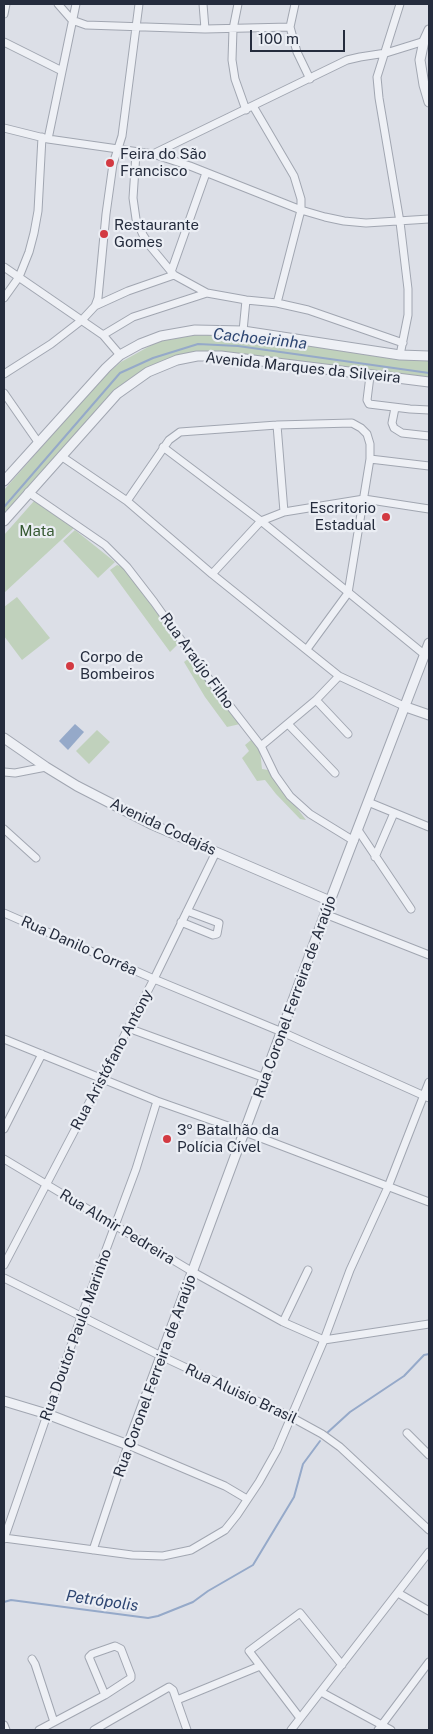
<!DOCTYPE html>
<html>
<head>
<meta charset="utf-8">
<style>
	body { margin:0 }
	#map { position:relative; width:433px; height:1734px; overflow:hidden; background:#dcdfe7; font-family:"Public Sans",sans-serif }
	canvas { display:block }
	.frame { position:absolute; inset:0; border:5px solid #252c3d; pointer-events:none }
	.scale { position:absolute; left:250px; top:30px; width:95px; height:22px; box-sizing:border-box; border:2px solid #252c3d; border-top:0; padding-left:6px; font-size:15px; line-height:18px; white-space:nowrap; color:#252c3d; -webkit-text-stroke:4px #ebeef4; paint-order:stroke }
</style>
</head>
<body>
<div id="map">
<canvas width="433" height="1734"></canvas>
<div class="frame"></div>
<div class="scale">100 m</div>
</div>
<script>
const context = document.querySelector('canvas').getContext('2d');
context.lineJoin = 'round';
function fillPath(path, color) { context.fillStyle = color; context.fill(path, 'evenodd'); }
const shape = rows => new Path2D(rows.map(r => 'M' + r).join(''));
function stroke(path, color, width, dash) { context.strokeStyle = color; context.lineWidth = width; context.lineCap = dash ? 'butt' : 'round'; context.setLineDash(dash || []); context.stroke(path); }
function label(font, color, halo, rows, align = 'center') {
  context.font = font + ' "Public Sans",sans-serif'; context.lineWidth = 4.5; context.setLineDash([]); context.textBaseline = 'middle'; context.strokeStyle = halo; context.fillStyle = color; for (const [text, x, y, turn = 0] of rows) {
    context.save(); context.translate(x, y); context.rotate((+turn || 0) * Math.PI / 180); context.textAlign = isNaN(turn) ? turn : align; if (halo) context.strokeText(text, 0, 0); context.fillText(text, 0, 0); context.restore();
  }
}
fillPath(shape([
	[196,332,255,336,429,360,429,380,178,356,160,362,143,372,4,522,4,490,101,379,121,362,157,342,169,337],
	[34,501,74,528,4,593,4,535],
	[75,530,115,562,98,578,63,541],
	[117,565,123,567,179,643,170,652,110,570],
	[17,597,50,638,22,660,4,636,4,607],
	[189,658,240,724,227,727,205,697,184,662],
	[97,730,110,742,89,764,76,751],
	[251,740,256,743,260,750,262,769,268,770,306,820,300,819,276,794,265,780,257,781,242,758,249,751,245,745]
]), '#c0d1bc');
fillPath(shape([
	[75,724,84,732,68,750,59,741]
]), '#95a9c9');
stroke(shape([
	[4,507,120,373,153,358,198,344,238,346,429,373],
	[327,1433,350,1412,404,1376,424,1355,429,1354],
	[4,1602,11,1600,148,1618,158,1616,193,1602,208,1591,253,1565,294,1497,303,1464,320,1441]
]), '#95a9c9', 2);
const minor = shape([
	[58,4,72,20,86,25,205,29,290,27],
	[203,4,205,29],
	[238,4,233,29,232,60,235,79,246,110],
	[295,4,290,27,297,52,310,79],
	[4,14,6,4],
	[4,42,62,71],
	[253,106,294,176,301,199,301,210,277,303],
	[4,128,48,139,153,154,190,166,301,210,325,217,344,221,366,223,429,219],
	[48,139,76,4],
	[136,153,133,198,136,219,143,235,150,246,174,275,207,293,246,300,277,303,308,310,403,343],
	[153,154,347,60,360,57,386,53,428,40],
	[4,267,103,335,120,355],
	[171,272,206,173],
	[4,298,19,277,29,252,34,233,38,211,42,137],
	[95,306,128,291,174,275],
	[243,331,246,300],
	[103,335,133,317,207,293],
	[400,355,408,315,408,289,400,222,379,98,377,77,400,4],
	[4,374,51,344,82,320,95,306,98,298,106,214,113,164,122,136,139,4],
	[370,376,367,400,369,404,410,409,429,410],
	[4,393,38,442],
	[395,408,392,423,394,428,402,433,429,436],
	[277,425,284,512],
	[163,447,261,521,425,655],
	[61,456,127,501,212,574,339,676,406,707],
	[370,459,429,466],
	[28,492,105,545,127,567,154,602,209,679,261,746,275,775,290,796,310,814,354,841],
	[127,501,169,440,180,432,277,425,352,423,361,428,367,434,370,444,370,459,348,593,307,649],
	[212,574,261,521,284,512,364,499,429,509],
	[316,700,348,734],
	[288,724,335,773],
	[261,746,316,700,339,676],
	[4,772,15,773,46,767],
	[368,802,429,827],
	[4,829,36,858],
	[358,830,411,909],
	[375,857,394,813],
	[4,913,154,979,282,1032,429,1098],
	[325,914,429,955],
	[181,922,213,935,217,934,219,923,187,911],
	[128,1028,265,1078],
	[4,1039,157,1101,245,1132,429,1202],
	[4,1129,42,1054],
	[4,1159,193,1272,283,1322,324,1340,429,1324],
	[4,1265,154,979,216,852],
	[4,1278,161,1356,291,1417,322,1434,340,1447,429,1530],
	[283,1322,308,1270],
	[407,1433,429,1455],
	[4,1538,132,1555,163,1556,191,1550,225,1530,237,1515,259,1482,277,1450,324,1340,350,1270,388,1187,429,1082],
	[4,1539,81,1317,136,1169,157,1101],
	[93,1550,128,1445,225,1486,247,1499],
	[398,1593,429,1611],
	[32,1659,35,1664,54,1722],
	[321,1692,391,1730],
	[177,1700,260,1666],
	[300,1718,249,1651,300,1613,342,1665],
	[4,1725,6,1730],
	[39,1730,105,1695,131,1678,131,1675,121,1649,115,1646,92,1654,89,1657,105,1695],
	[94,1730,169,1687,173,1690,187,1730],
	[291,1730,429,1552],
	[378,1730,429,1662]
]);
const tertiary = shape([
	[429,30,424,41,420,60,424,85,429,102],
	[4,481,106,368,120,355,140,344,161,336,195,330,243,331,400,355,429,356],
	[4,521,117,394,148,372,177,360,197,356,221,356,429,382],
	[406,707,429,715],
	[4,738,46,767,77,786,153,825,330,901],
	[4,1401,47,1414,128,1445,325,914,429,643]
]);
stroke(minor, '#a1a6b1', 9);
stroke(tertiary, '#a1a6b1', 11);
stroke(minor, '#eef0f5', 7);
stroke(tertiary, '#eef0f5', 9);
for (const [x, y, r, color] of [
	[110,163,5,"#d33a42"],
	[104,234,5,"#d33a42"],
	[386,517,5,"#d33a42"],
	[70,666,5,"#d33a42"],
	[167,1139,5,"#d33a42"]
]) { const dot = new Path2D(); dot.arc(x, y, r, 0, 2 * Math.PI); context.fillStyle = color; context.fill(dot); stroke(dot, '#ebeef4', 2); }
label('15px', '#252c3d', '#ebeef4', [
	["Feira do São",120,154],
	["Francisco",120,171],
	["Restaurante",114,225],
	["Gomes",114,242],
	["Escritorio",376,508,"right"],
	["Estadual",376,525,"right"],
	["Corpo de",80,657],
	["Bombeiros",80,674],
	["3º Batalhão da",177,1130],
	["Polícia Cível",177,1147]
], 'left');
label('15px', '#252c3d', '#ebeef4', [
	["Avenida Marques da Silveira",303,368,6],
	["Rua Araújo Filho",197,661,54],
	["Avenida Codajás",163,827,25],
	["Rua Danilo Corrêa",79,946,24],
	["Rua Coronel Ferreira de Araújo",295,997,-70],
	["Rua Aristófano Antony",112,1060,-62],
	["Rua Almir Pedreira",117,1227,31],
	["Rua Doutor Paulo Marinho",76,1335,-70],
	["Rua Coronel Ferreira de Araújo",155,1376,-70],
	["Rua Aluisio Brasil",241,1394,25]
]);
label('15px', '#365932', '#ebeef4', [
	["Mata",37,531]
]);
label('italic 16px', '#2e4672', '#ebeef4', [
	["Cachoeirinha",260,339,6],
	["Petrópolis",102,1601,8]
]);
</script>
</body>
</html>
